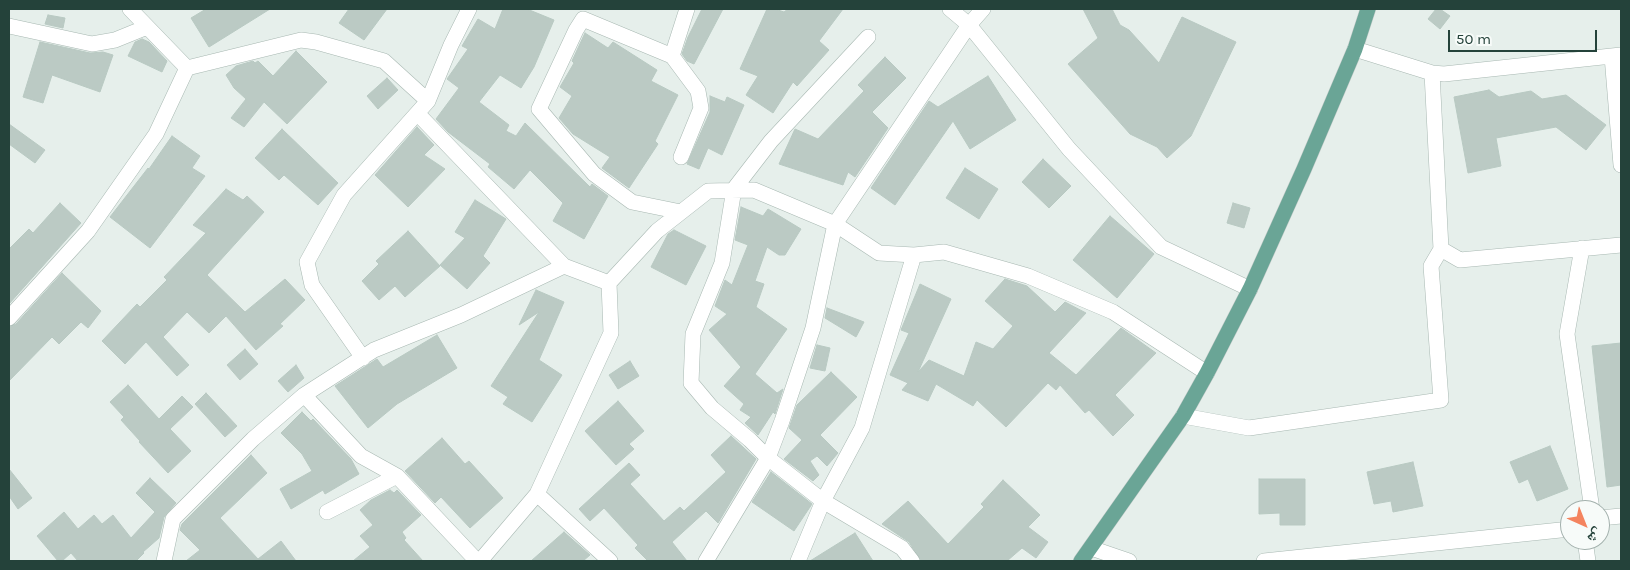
<!DOCTYPE html>
<html>
<head>
<meta charset="utf-8">
<style>
	body { margin:0 }
	#map { position:relative; width:1630px; height:570px; overflow:hidden; background:#e6efeb; font-family:Karla,"Noto Naskh Arabic",sans-serif }
	canvas { display:block }
	.frame { position:absolute; inset:0; border:10px solid #24423a; pointer-events:none }
	.north { position:absolute; left:1560px; top:500px; width:50px; height:50px; box-sizing:border-box; background:#f7fbf9; border:1px solid #a3b1ad; border-radius:50%; rotate:136deg; font-size:14px; font-weight:700; line-height:20px; text-align:center; color:#24423a }
	.north::after { content:''; display:block; margin:auto; width:18px; height:22px; background:#f4845f; clip-path:polygon(50% 0,100% 100%,50% 72%,0 100%) }
	.scale { position:absolute; left:1448px; top:30px; width:149px; height:22px; box-sizing:border-box; border:2px solid #24423a; border-top:0; padding-left:6px; font-size:15px; line-height:18px; white-space:nowrap; color:#24423a; -webkit-text-stroke:4px #f7fbf9; paint-order:stroke }
</style>
</head>
<body>
<div id="map">
<canvas width="1630" height="570"></canvas>
<div class="frame"></div>
<div class="north">ش</div>
<div class="scale">50 m</div>
</div>
<script>
const context = document.querySelector('canvas').getContext('2d');
context.lineJoin = 'round';
function fillPath(path, color) { context.fillStyle = color; context.fill(path, 'evenodd'); }
const shape = rows => new Path2D(rows.map(r => 'M' + r).join(''));
function stroke(path, color, width, dash) { context.strokeStyle = color; context.lineWidth = width; context.lineCap = dash ? 'butt' : 'round'; context.setLineDash(dash || []); context.stroke(path); }
const building = shape([
	[206,9,270,9,209,47,191,18,206,9],
	[349,9,387,9,364,40,339,23,349,9],
	[503,9,527,9,554,20,534,67,521,88,500,75,479,102,509,125,506,131,516,136,525,123,590,187,592,184,608,196,584,239,553,221,563,203,530,170,514,189,488,167,490,164,448,132,436,119,459,88,447,79,468,49,462,46,478,19,495,29,503,9],
	[702,9,723,9,694,64,687,61,682,54,688,37,702,9],
	[767,9,775,9,784,12,788,9,843,9,819,41,829,50,797,86,793,82,773,113,746,95,758,76,740,69,767,9],
	[1083,9,1112,9,1120,25,1129,30,1159,63,1182,17,1236,42,1191,136,1167,158,1157,147,1130,134,1068,64,1098,38,1083,9],
	[1436,9,1440,9,1450,16,1440,29,1428,19,1436,9],
	[48,15,65,18,63,28,45,24,48,15],
	[585,33,608,48,613,42,657,70,651,81,678,95,655,141,658,144,629,188,602,168,610,157,573,134,559,118,572,96,560,87,574,63,572,61,585,33],
	[142,39,149,42,167,61,162,72,128,56,135,42,142,39],
	[40,42,90,53,103,52,113,55,100,92,52,75,43,103,23,97,40,42],
	[296,51,327,82,287,124,264,102,244,127,231,118,246,99,234,88,226,75,236,66,253,61,255,63,258,61,273,76,296,51],
	[885,57,906,78,872,112,888,128,855,177,848,172,843,185,779,164,795,129,818,139,864,91,858,85,885,57],
	[988,76,1016,120,970,149,953,121,895,205,871,188,929,101,938,107,988,76],
	[387,78,398,90,378,109,367,96,387,78],
	[1489,90,1499,97,1531,91,1542,99,1566,95,1606,125,1586,150,1556,127,1496,138,1501,166,1468,173,1454,97,1489,90],
	[710,96,725,102,727,97,744,105,722,155,708,148,699,169,687,164,710,112,710,96],
	[9,124,45,150,35,163,9,144,9,124],
	[417,127,434,145,424,155,445,169,408,207,375,175,417,127],
	[282,129,338,183,318,205,284,175,279,180,255,158,282,129],
	[172,136,200,156,192,168,205,176,150,248,110,217,148,168,149,169,172,136],
	[1043,159,1071,186,1049,208,1022,182,1043,159],
	[965,168,998,189,979,219,946,198,965,168],
	[226,189,243,200,247,196,264,212,207,275,245,312,285,279,305,300,280,324,283,326,256,350,226,316,209,333,187,312,163,337,189,365,177,376,146,342,125,364,102,341,137,304,140,307,167,280,164,277,206,233,193,225,226,189],
	[475,200,506,219,483,256,490,263,467,289,440,265,465,238,455,232,475,200],
	[60,203,81,223,9,304,9,249,29,229,33,233,60,203],
	[1233,203,1250,208,1244,228,1227,223,1233,203],
	[741,207,763,216,768,209,801,229,785,255,779,255,767,247,755,281,764,284,756,307,787,329,755,374,777,393,783,389,775,414,773,412,758,435,745,423,751,417,740,410,744,404,724,386,741,367,709,330,727,314,715,306,725,280,732,285,748,245,735,240,741,207],
	[1110,216,1154,254,1117,298,1073,260,1110,216],
	[674,230,706,246,686,285,651,267,668,234,674,230],
	[408,231,440,266,405,297,395,286,379,300,362,281,379,264,376,261,408,231],
	[62,273,101,311,88,328,81,322,59,344,52,337,9,381,9,327,16,324,62,273],
	[1005,279,1027,286,1055,312,1065,302,1086,313,1049,353,1076,375,1121,328,1156,353,1115,395,1134,415,1113,436,1089,410,1085,413,1060,385,1056,390,1048,383,1006,427,977,400,973,406,936,384,928,401,902,390,908,383,890,375,909,333,901,330,920,284,951,299,918,372,929,360,964,376,976,342,993,349,1013,326,985,301,1005,279],
	[536,290,564,302,539,360,562,375,532,422,503,404,508,397,491,386,539,312,519,325,536,290],
	[827,308,864,322,856,337,825,318,827,308],
	[437,335,457,368,397,404,368,428,335,386,377,359,383,367,437,335],
	[1621,343,1621,485,1607,487,1592,346,1621,343],
	[817,345,830,348,825,371,810,368,817,345],
	[245,349,258,364,240,380,227,365,245,349],
	[630,361,639,376,618,389,609,375,630,361],
	[296,365,304,378,288,392,278,381,296,365],
	[831,372,857,397,820,435,838,453,827,466,817,456,810,461,819,475,813,481,784,459,802,440,789,428,797,405,831,372],
	[128,385,159,419,182,396,193,407,170,429,191,451,168,473,139,442,140,441,121,420,124,417,110,402,128,385],
	[206,393,237,426,225,437,195,404,206,393],
	[618,401,644,431,629,444,634,449,616,465,585,431,618,401],
	[302,412,311,421,313,419,351,459,359,474,325,494,323,490,291,509,280,489,312,471,302,454,281,433,302,412],
	[731,436,756,459,718,523,706,511,672,542,687,561,648,561,635,548,638,545,604,508,590,521,579,509,629,463,640,475,630,484,664,521,680,507,684,511,726,472,711,455,731,436],
	[442,438,465,464,469,461,503,498,470,528,441,497,435,503,405,471,442,438],
	[1550,446,1568,489,1537,501,1528,479,1519,483,1510,462,1550,446],
	[251,455,267,473,220,518,258,559,281,541,296,561,186,561,200,550,180,530,182,524,251,455],
	[1413,462,1423,506,1393,512,1391,501,1374,504,1367,472,1413,462],
	[9,469,32,498,18,509,9,496,9,469],
	[771,472,812,504,794,531,752,502,771,472],
	[150,478,176,503,164,517,159,538,143,552,144,553,136,561,78,561,71,553,62,561,58,561,37,536,64,512,78,529,94,515,102,524,113,515,131,538,155,512,136,493,150,478],
	[1259,479,1305,479,1305,525,1280,525,1280,513,1259,514,1259,479],
	[1003,480,1040,515,1028,527,1048,542,1036,558,1022,548,1007,561,921,561,909,542,882,524,908,501,948,544,984,507,981,504,1003,480],
	[390,490,394,493,397,490,421,515,402,532,406,538,404,540,423,561,353,561,370,547,360,536,373,525,360,510,371,500,390,490],
	[564,532,590,555,583,561,531,561,564,532],
	[855,533,873,561,810,561,855,533]
]);
fillPath(building, '#bbcac4');
stroke(building, '#b8c9c2', 1);
const minor = shape([
	[950,9,969,25,1069,149,1161,247,1250,289],
	[9,26,92,44,115,40,147,27],
	[868,37,771,141,734,189,722,263,693,334,691,383,712,408,750,440,768,458,823,501,902,548,912,561],
	[1355,49,1432,73,1444,74,1621,55],
	[672,56,687,9],
	[1612,56,1621,165],
	[187,68,301,40,316,42,384,61,428,101],
	[1432,73,1441,249,1460,260,1621,245],
	[418,114,564,266],
	[681,212,632,202,594,174,539,109,576,30,583,19,672,56,698,91,701,108,681,157],
	[1582,248,1567,334,1592,510],
	[9,318,88,231,156,134,187,68,130,9],
	[363,358,312,285,307,262,344,195,428,101,451,45,469,9],
	[304,395,361,456,397,476,477,561],
	[1183,416,1249,428,1441,400,1431,266,1441,249],
	[537,494,610,561],
	[327,512,397,476],
	[1600,518,1621,516],
	[1585,540,1588,561],
	[1091,548,1129,561],
	[164,561,173,519,253,439,304,395,374,350,461,315,564,266,609,283,657,231,708,191,754,190,835,224,879,253,914,255,944,252,1028,276,1113,312,1207,373],
	[480,561,537,494,611,333,609,283],
	[706,561,768,458,782,421,813,328,835,224,969,25,983,9],
	[798,561,823,501,862,428,914,255],
	[1264,561,1570,529]
]);
const major = shape([
	[1081,561,1183,416,1207,373,1250,289,1304,169,1355,49,1368,9]
]);
stroke(minor, '#a8b8b2', 16);
stroke(major, '#c2cac8', 16);
stroke(minor, '#fff', 15);
stroke(major, '#6aa596', 15);
</script>
</body>
</html>
